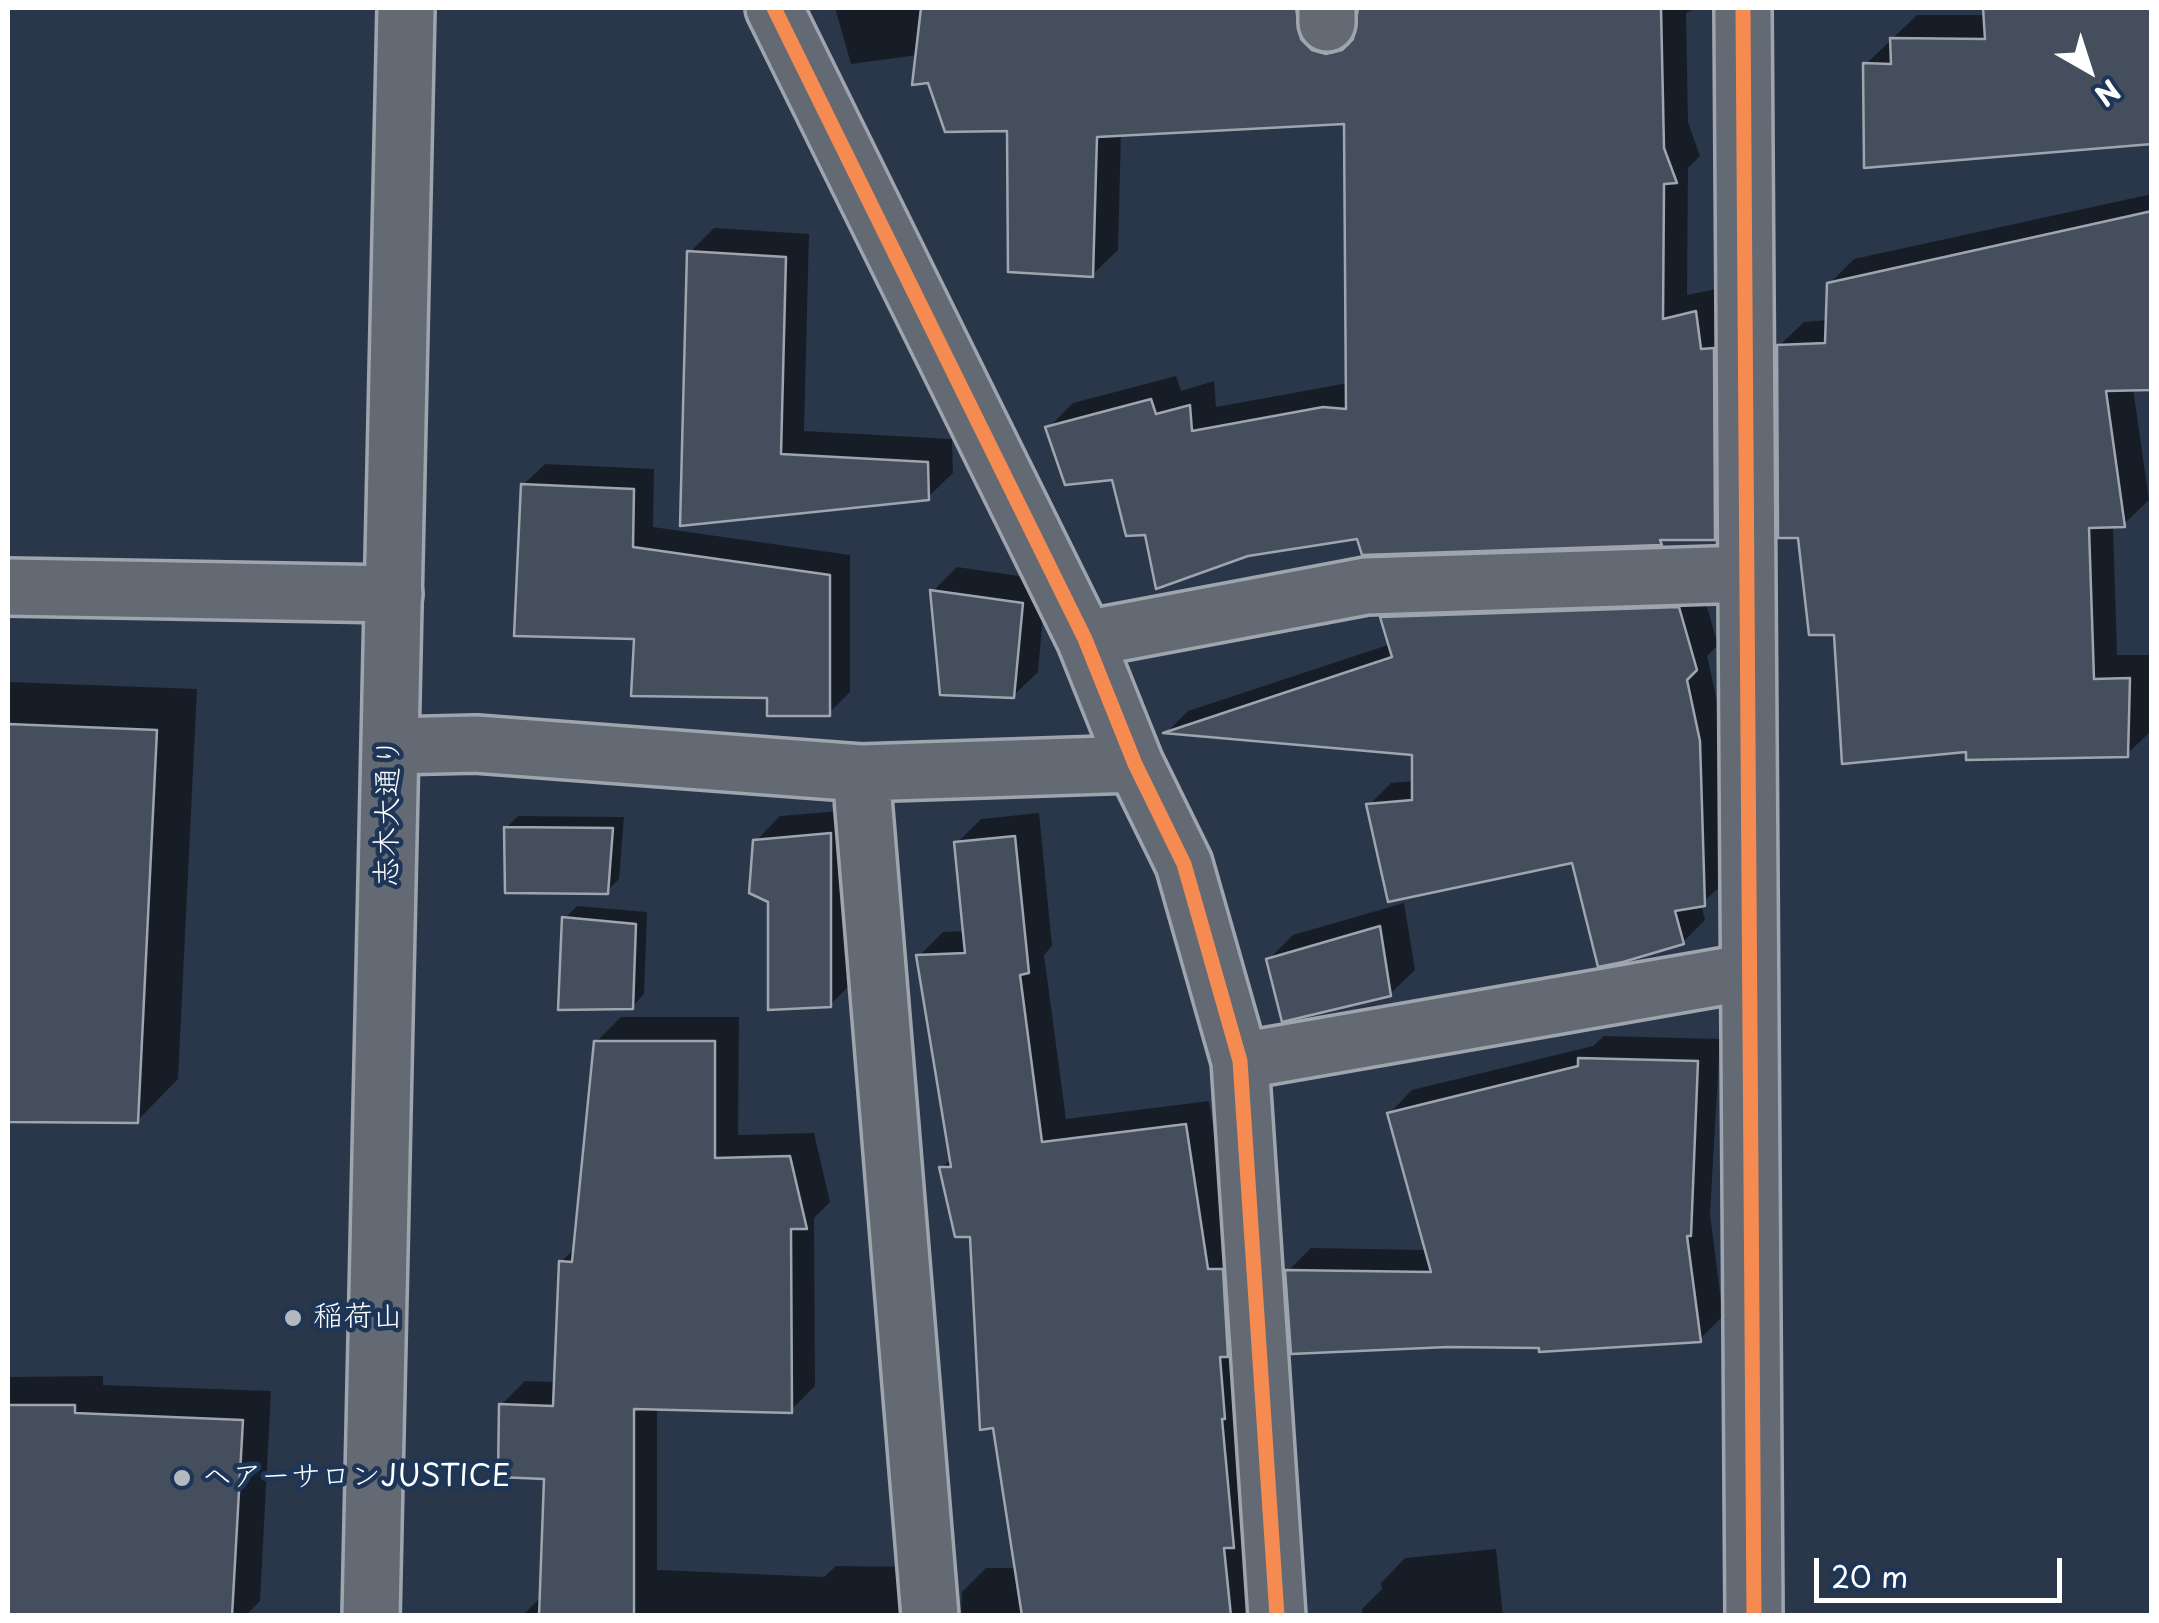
<!DOCTYPE html>
<html>
<head>
<meta charset="utf-8">
<style>
	body { margin:0 }
	#map { position:relative; width:2159px; height:1623px; overflow:hidden; background:#2a374a; font-family:"Playpen Sans",sans-serif }
	canvas { display:block }
	.frame { position:absolute; inset:0; border:10px solid #fff; pointer-events:none }
	.north { position:absolute; left:2039px; top:20px; width:100px; height:100px; -webkit-text-stroke:8px #1d3557; paint-order:stroke; rotate:141deg; font-size:28px; font-weight:700; line-height:40px; text-align:center; color:#fff }
	.north::after { content:''; display:block; margin:auto; width:35px; height:45px; background:#fff; clip-path:polygon(50% 0,100% 100%,50% 72%,0 100%) }
	.scale { position:absolute; left:1814px; top:1558px; width:248px; height:45px; box-sizing:border-box; border:5px solid #fff; border-top:0; padding-left:12px; font-size:30px; line-height:35px; white-space:nowrap; color:#fff; -webkit-text-stroke:8px #1d3557; paint-order:stroke }
</style>
</head>
<body>
<div id="map">
<canvas width="2159" height="1623"></canvas>
<div class="frame"></div>
<div class="north">N</div>
<div class="scale">20 m</div>
</div>
<script>
const context = document.querySelector('canvas').getContext('2d');
context.lineJoin = 'round';
function fillPath(path, color) { context.fillStyle = color; context.fill(path, 'evenodd'); }
const shape = rows => new Path2D(rows.map(r => 'M' + r).join(''));
function stroke(path, color, width, dash) { context.strokeStyle = color; context.lineWidth = width; context.lineCap = dash ? 'butt' : 'round'; context.setLineDash(dash || []); context.stroke(path); }
function label(font, color, halo, rows, align = 'center') {
  context.font = font + ' "Playpen Sans","Klee One",sans-serif'; context.lineWidth = 9; context.setLineDash([]); context.textBaseline = 'middle'; context.strokeStyle = halo; context.fillStyle = color; for (const [text, x, y, turn = 0] of rows) {
    context.save(); context.translate(x, y); context.rotate((+turn || 0) * Math.PI / 180); context.textAlign = isNaN(turn) ? turn : align; if (halo) context.strokeText(text, 0, 0); context.fillText(text, 0, 0); context.restore();
  }
}
fillPath(shape([
	[835,8,1324,8,1353,30,1361,23,1358,8,1697,8,1686,13,1688,122,1700,156,1688,168,1687,295,1721,288,1739,512,1714,537,1666,538,1661,543,1147,532,1114,477,1048,428,1073,403,1176,376,1181,391,1214,381,1216,407,1348,383,1346,122,1121,133,1118,250,1092,275,1010,128,918,55,851,64],
	[1986,8,2152,8,2152,142,1866,64,1917,15,1986,15],
	[2152,194,2152,387,2133,388,2149,500,2124,524,2113,525,2117,655,2152,655,2152,730,2127,754,1968,749,1836,632,1779,346,1804,322,1828,320,1829,284,1854,259],
	[714,228,809,234,804,431,952,439,953,473,928,497,683,523,690,252],
	[545,464,654,469,653,527,850,555,850,692,829,713,769,696,636,637,523,485],
	[957,567,1046,580,1038,672,1013,696,933,591],
	[1701,586,1718,645,1707,656,1721,718,1726,881,1701,904,1705,920,1683,942,1574,860,1369,805,1391,783,1414,781,1414,753,1168,731,1188,711,1391,644,1383,618,1405,596],
	[8,682,197,689,178,1079,137,1121,8,1119],
	[854,810,855,980,830,1005,770,900,756,841,780,816],
	[1039,813,1052,946,1044,955,1066,1119,1209,1101,1232,1245,1257,1616,961,1616,962,1592,986,1568,1017,1568,972,1234,942,1168,952,1158,919,956,943,932,965,931,957,843,981,819],
	[518,816,624,817,619,879,607,891,506,828],
	[1404,903,1415,970,1390,994,1269,959,1293,935],
	[577,906,647,912,644,994,632,1007,565,918],
	[621,1017,739,1017,738,1135,814,1133,830,1202,814,1218,815,1386,791,1410,657,1407,657,1570,824,1577,836,1566,920,1567,935,1616,522,1616,543,1595,546,1476,501,1405,525,1381,556,1382,561,1262,576,1247,596,1042],
	[1604,1036,1720,1039,1710,1214,1723,1316,1700,1339,1293,1352,1288,1271,1311,1248,1428,1250,1390,1113,1412,1090,1593,1046],
	[103,1376,103,1385,271,1391,260,1601,245,1616,8,1616,8,1377],
	[1496,1549,1503,1616,1363,1616,1362,1609,1382,1589,1381,1583,1405,1558]
]), '#0007');
const building = shape([
	[921,8,1296,8,1301,39,1312,50,1326,54,1342,50,1353,39,1358,8,1661,8,1664,148,1677,183,1664,184,1663,319,1696,311,1701,349,1714,348,1715,540,1660,540,1662,545,1362,555,1357,539,1248,556,1156,589,1145,535,1126,536,1112,480,1065,485,1045,427,1151,399,1156,414,1190,405,1192,431,1323,407,1346,409,1344,124,1097,137,1093,277,1008,272,1007,131,945,132,928,83,912,85,921,8],
	[1983,8,2152,8,2152,144,1864,168,1863,63,1891,64,1890,38,1985,39,1983,8],
	[2152,211,2152,390,2106,391,2125,527,2089,528,2094,679,2130,678,2128,757,1966,760,1966,752,1842,764,1834,635,1809,635,1798,538,1778,538,1777,345,1825,343,1827,283,2152,211],
	[687,251,786,257,781,454,928,462,929,500,680,526,687,251],
	[521,484,634,489,633,547,830,575,830,716,767,716,767,698,631,696,634,639,514,636,521,484],
	[930,590,1023,603,1014,698,940,695,930,590],
	[1679,607,1697,670,1687,680,1700,741,1705,906,1675,911,1684,944,1623,962,1598,967,1572,863,1388,902,1366,804,1412,800,1412,755,1163,733,1392,657,1380,617,1679,607],
	[8,724,157,730,138,1123,8,1122,8,724],
	[504,827,613,828,608,894,505,893,504,827],
	[831,833,831,1007,768,1010,768,902,749,893,753,840,831,833],
	[1015,836,1029,973,1020,975,1042,1142,1186,1124,1208,1269,1223,1269,1228,1357,1220,1357,1225,1419,1222,1419,1234,1548,1224,1548,1231,1616,1022,1616,993,1428,980,1430,970,1237,955,1237,939,1167,951,1167,916,955,965,953,954,842,1015,836],
	[562,917,636,924,633,1009,558,1010,562,917],
	[1380,926,1391,996,1282,1022,1266,959,1380,926],
	[594,1041,715,1041,715,1158,790,1156,807,1229,791,1229,792,1413,634,1409,634,1616,539,1616,544,1479,498,1477,499,1404,553,1406,559,1261,572,1262,594,1041],
	[1578,1058,1698,1061,1691,1236,1687,1236,1701,1342,1539,1352,1539,1348,1448,1347,1291,1354,1285,1270,1431,1272,1387,1113,1578,1066,1578,1058],
	[8,1405,75,1405,75,1413,243,1420,232,1616,8,1616,8,1405]
]);
fillPath(building, '#444e5c');
stroke(building, '#9fa5ae', 2.5);
const minor = shape([
	[774,8,1085,639,1135,764,1184,864,1240,1061,1277,1616],
	[1327,8,1327,23],
	[1743,8,1754,1616],
	[8,587,394,594],
	[1085,639,1366,586,1746,574],
	[391,746,476,744,861,773,1135,764],
	[861,773,930,1616],
	[1240,1061,1749,972]
]);
const major = shape([
	[371,1616,406,8]
]);
stroke(minor, '#9fa5ae', 62);
stroke(major, '#9fa5ae', 62);
stroke(minor, '#636a74', 55);
stroke(major, '#636a74', 55);
stroke(shape([
	[774,8,1085,639,1135,764,1184,864,1240,1061,1277,1616],
	[1743,8,1754,1616]
]), '#f68b52', 15);
for (const [x, y, r, color] of [
	[293,1318,10,"#b4b9c0"],
	[182,1478,10,"#b4b9c0"]
]) { const dot = new Path2D(); dot.arc(x, y, r, 0, 2 * Math.PI); context.fillStyle = color; context.fill(dot); stroke(dot, '#1d3557', 4); }
label('30px', '#fff', '#1d3557', [
	["志木大通り",389,812,-89]
]);
label('30px', '#fff', '#1d3557', [
	["稲荷山",313,1318],
	["ヘアーサロンJUSTICE",202,1478]
], 'left');
</script>
</body>
</html>
